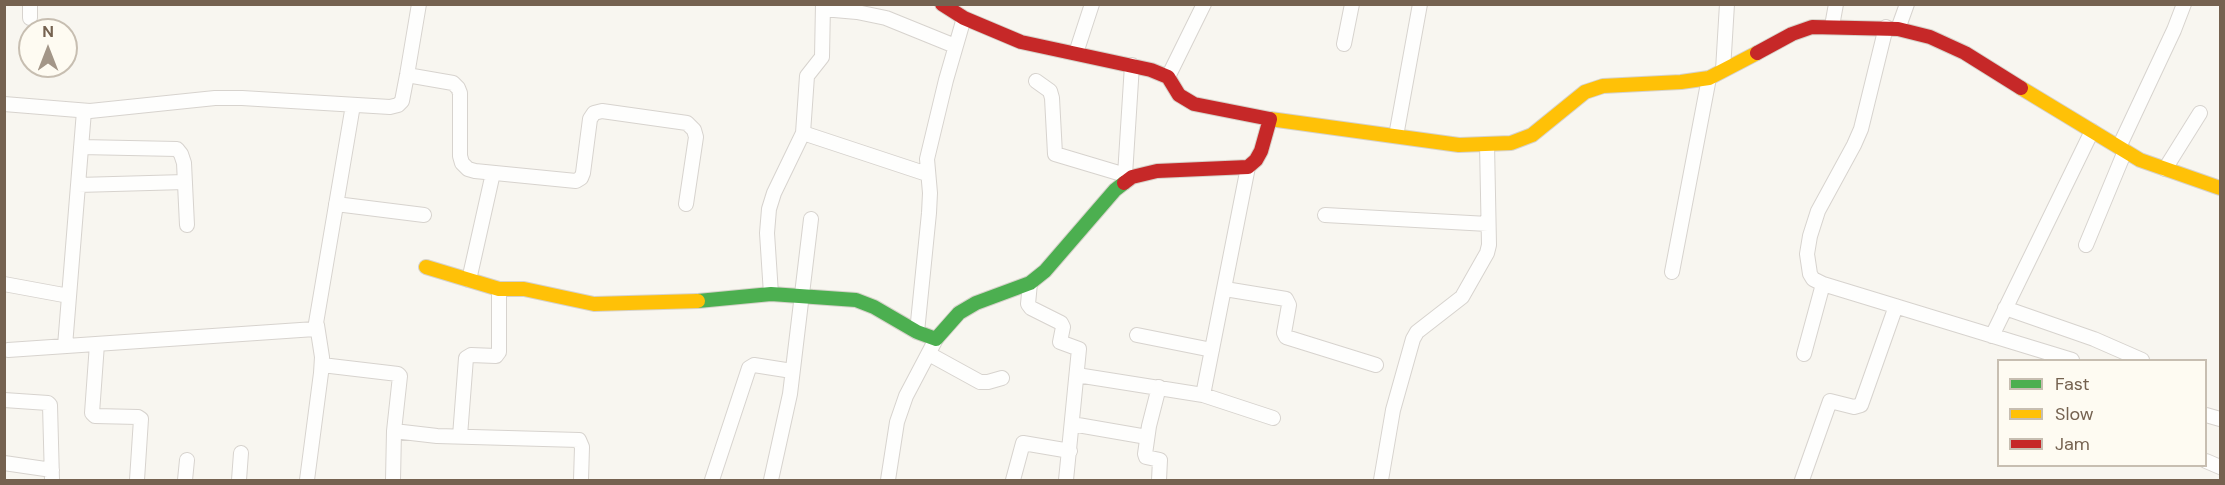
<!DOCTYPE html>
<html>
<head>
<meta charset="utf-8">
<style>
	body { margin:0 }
	#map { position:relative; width:2225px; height:485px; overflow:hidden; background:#f8f6f0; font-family:"DM Sans",sans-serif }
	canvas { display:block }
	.frame { position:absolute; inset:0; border:6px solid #756250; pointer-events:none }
	.legend { position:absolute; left:1997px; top:359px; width:210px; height:108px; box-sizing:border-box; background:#fefbf2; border:2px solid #c7beb1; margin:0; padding:8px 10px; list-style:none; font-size:18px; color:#756250 }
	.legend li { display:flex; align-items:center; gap:12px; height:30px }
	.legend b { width:30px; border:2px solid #c7beb1 }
	.north { position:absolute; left:18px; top:18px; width:60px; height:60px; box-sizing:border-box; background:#fefbf2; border:2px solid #c7beb1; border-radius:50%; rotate:0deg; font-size:16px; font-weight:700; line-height:24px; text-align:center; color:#756250 }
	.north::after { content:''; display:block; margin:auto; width:21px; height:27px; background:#a39688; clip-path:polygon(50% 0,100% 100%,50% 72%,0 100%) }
</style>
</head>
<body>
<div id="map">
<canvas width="2225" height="485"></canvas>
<div class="frame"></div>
<ul class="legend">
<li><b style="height:8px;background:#4caf50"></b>Fast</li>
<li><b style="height:8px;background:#ffc107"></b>Slow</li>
<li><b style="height:8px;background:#c62828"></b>Jam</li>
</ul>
<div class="north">N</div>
</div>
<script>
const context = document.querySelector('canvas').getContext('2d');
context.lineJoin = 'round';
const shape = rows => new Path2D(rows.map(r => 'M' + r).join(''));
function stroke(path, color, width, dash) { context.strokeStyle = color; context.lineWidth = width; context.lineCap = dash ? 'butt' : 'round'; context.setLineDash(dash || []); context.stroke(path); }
const street = shape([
	[823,9,857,12,886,18,955,46],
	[30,18,30,4],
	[1832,26,1836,4],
	[1886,27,1861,129,1854,145,1818,211,1810,236,1807,254,1810,274,1813,279,1823,284,2072,360],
	[1898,29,1907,4],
	[1344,44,1352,4],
	[1076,53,1092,4],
	[1723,70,1727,4],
	[407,75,453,83,458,88,460,93,460,156,462,163,468,169,475,171,576,181,581,178,583,173,590,119,594,113,602,111,687,123,694,130,696,137,686,204],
	[1168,77,1204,4],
	[1036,81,1050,91,1052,98,1055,154,1132,177],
	[4,104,90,111,215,98,242,98,390,107,398,105,402,101,407,75,419,4],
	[803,133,927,174],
	[1396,136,1420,4],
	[81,147,177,149,181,154,184,163,187,225],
	[2119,147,2174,30,2184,4],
	[2165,169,2200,113],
	[1125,175,1132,65],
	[78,185,185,182],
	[336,204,424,215],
	[1325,215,1488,224],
	[2086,245,2125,151],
	[1672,272,1709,78],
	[469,280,493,173],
	[1030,283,1028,304,1031,308,1061,323,1063,327,1060,342,1079,349,1066,480],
	[4,284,69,296],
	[1225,289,1286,299,1289,305,1284,333,1286,337,1376,365],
	[771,294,767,233,769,209,774,193,803,133,807,76,822,57,823,4],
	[2005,308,2094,339,2142,360],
	[917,332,929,213,930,193,927,159,946,80,964,18],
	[1137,335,1212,350],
	[1992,336,2092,131],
	[97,344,92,413,95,416,138,417,141,419,137,480],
	[65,346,84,111],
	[8,350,315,329,353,105],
	[929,354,980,382,988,382,1002,378],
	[1804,354,1823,284],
	[322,365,398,374,400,376,394,431,393,480],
	[1077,375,1203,395,1273,418],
	[1203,395,1248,167],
	[4,400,48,403,50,405,52,480],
	[2206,415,2220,419],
	[1072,424,1147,437],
	[394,431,437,436,579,440,582,447,581,480],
	[460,436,466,358,471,355,496,356,499,352,499,289],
	[2206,461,2220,467],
	[4,463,52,470],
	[185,480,187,460],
	[239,480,241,453],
	[307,480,321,373,322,357,317,325],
	[712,480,749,368,754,365,792,371],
	[771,480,790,394,811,219],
	[888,480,897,422,906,396,936,339],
	[1013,480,1023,443,1070,451],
	[1159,480,1160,460,1146,457,1145,454,1149,426,1159,387],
	[1381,480,1393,410,1413,339,1417,332,1462,297,1487,253,1489,245,1487,144],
	[1802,480,1830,401,1854,407,1861,405,1896,306]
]);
const fast = shape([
	[698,301,771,294,856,300,874,307,917,332,936,339,959,313,976,303,1030,283,1045,271,1115,190,1124,183]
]);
const slow = shape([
	[2021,88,2140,160,2220,188],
	[1270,119,1459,145,1511,143,1532,135,1585,92,1603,86,1681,82,1709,78,1757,53],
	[426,267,499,289,524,289,594,304,698,301]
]);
const jam = shape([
	[942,4,964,18,1021,42,1151,70,1168,77,1179,95,1194,104,1270,119],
	[1757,53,1792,34,1812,27,1898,29,1930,37,1965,53,2021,88],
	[1124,183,1132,177,1157,171,1248,167,1256,160,1261,151,1270,119]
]);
stroke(street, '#d7d3ce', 16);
stroke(fast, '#d6d2ca', 16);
stroke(slow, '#d6d2ca', 16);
stroke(jam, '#d6d2ca', 16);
stroke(street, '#fefefd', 14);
stroke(fast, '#4caf50', 14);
stroke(slow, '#ffc107', 14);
stroke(jam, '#c62828', 14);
</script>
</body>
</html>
